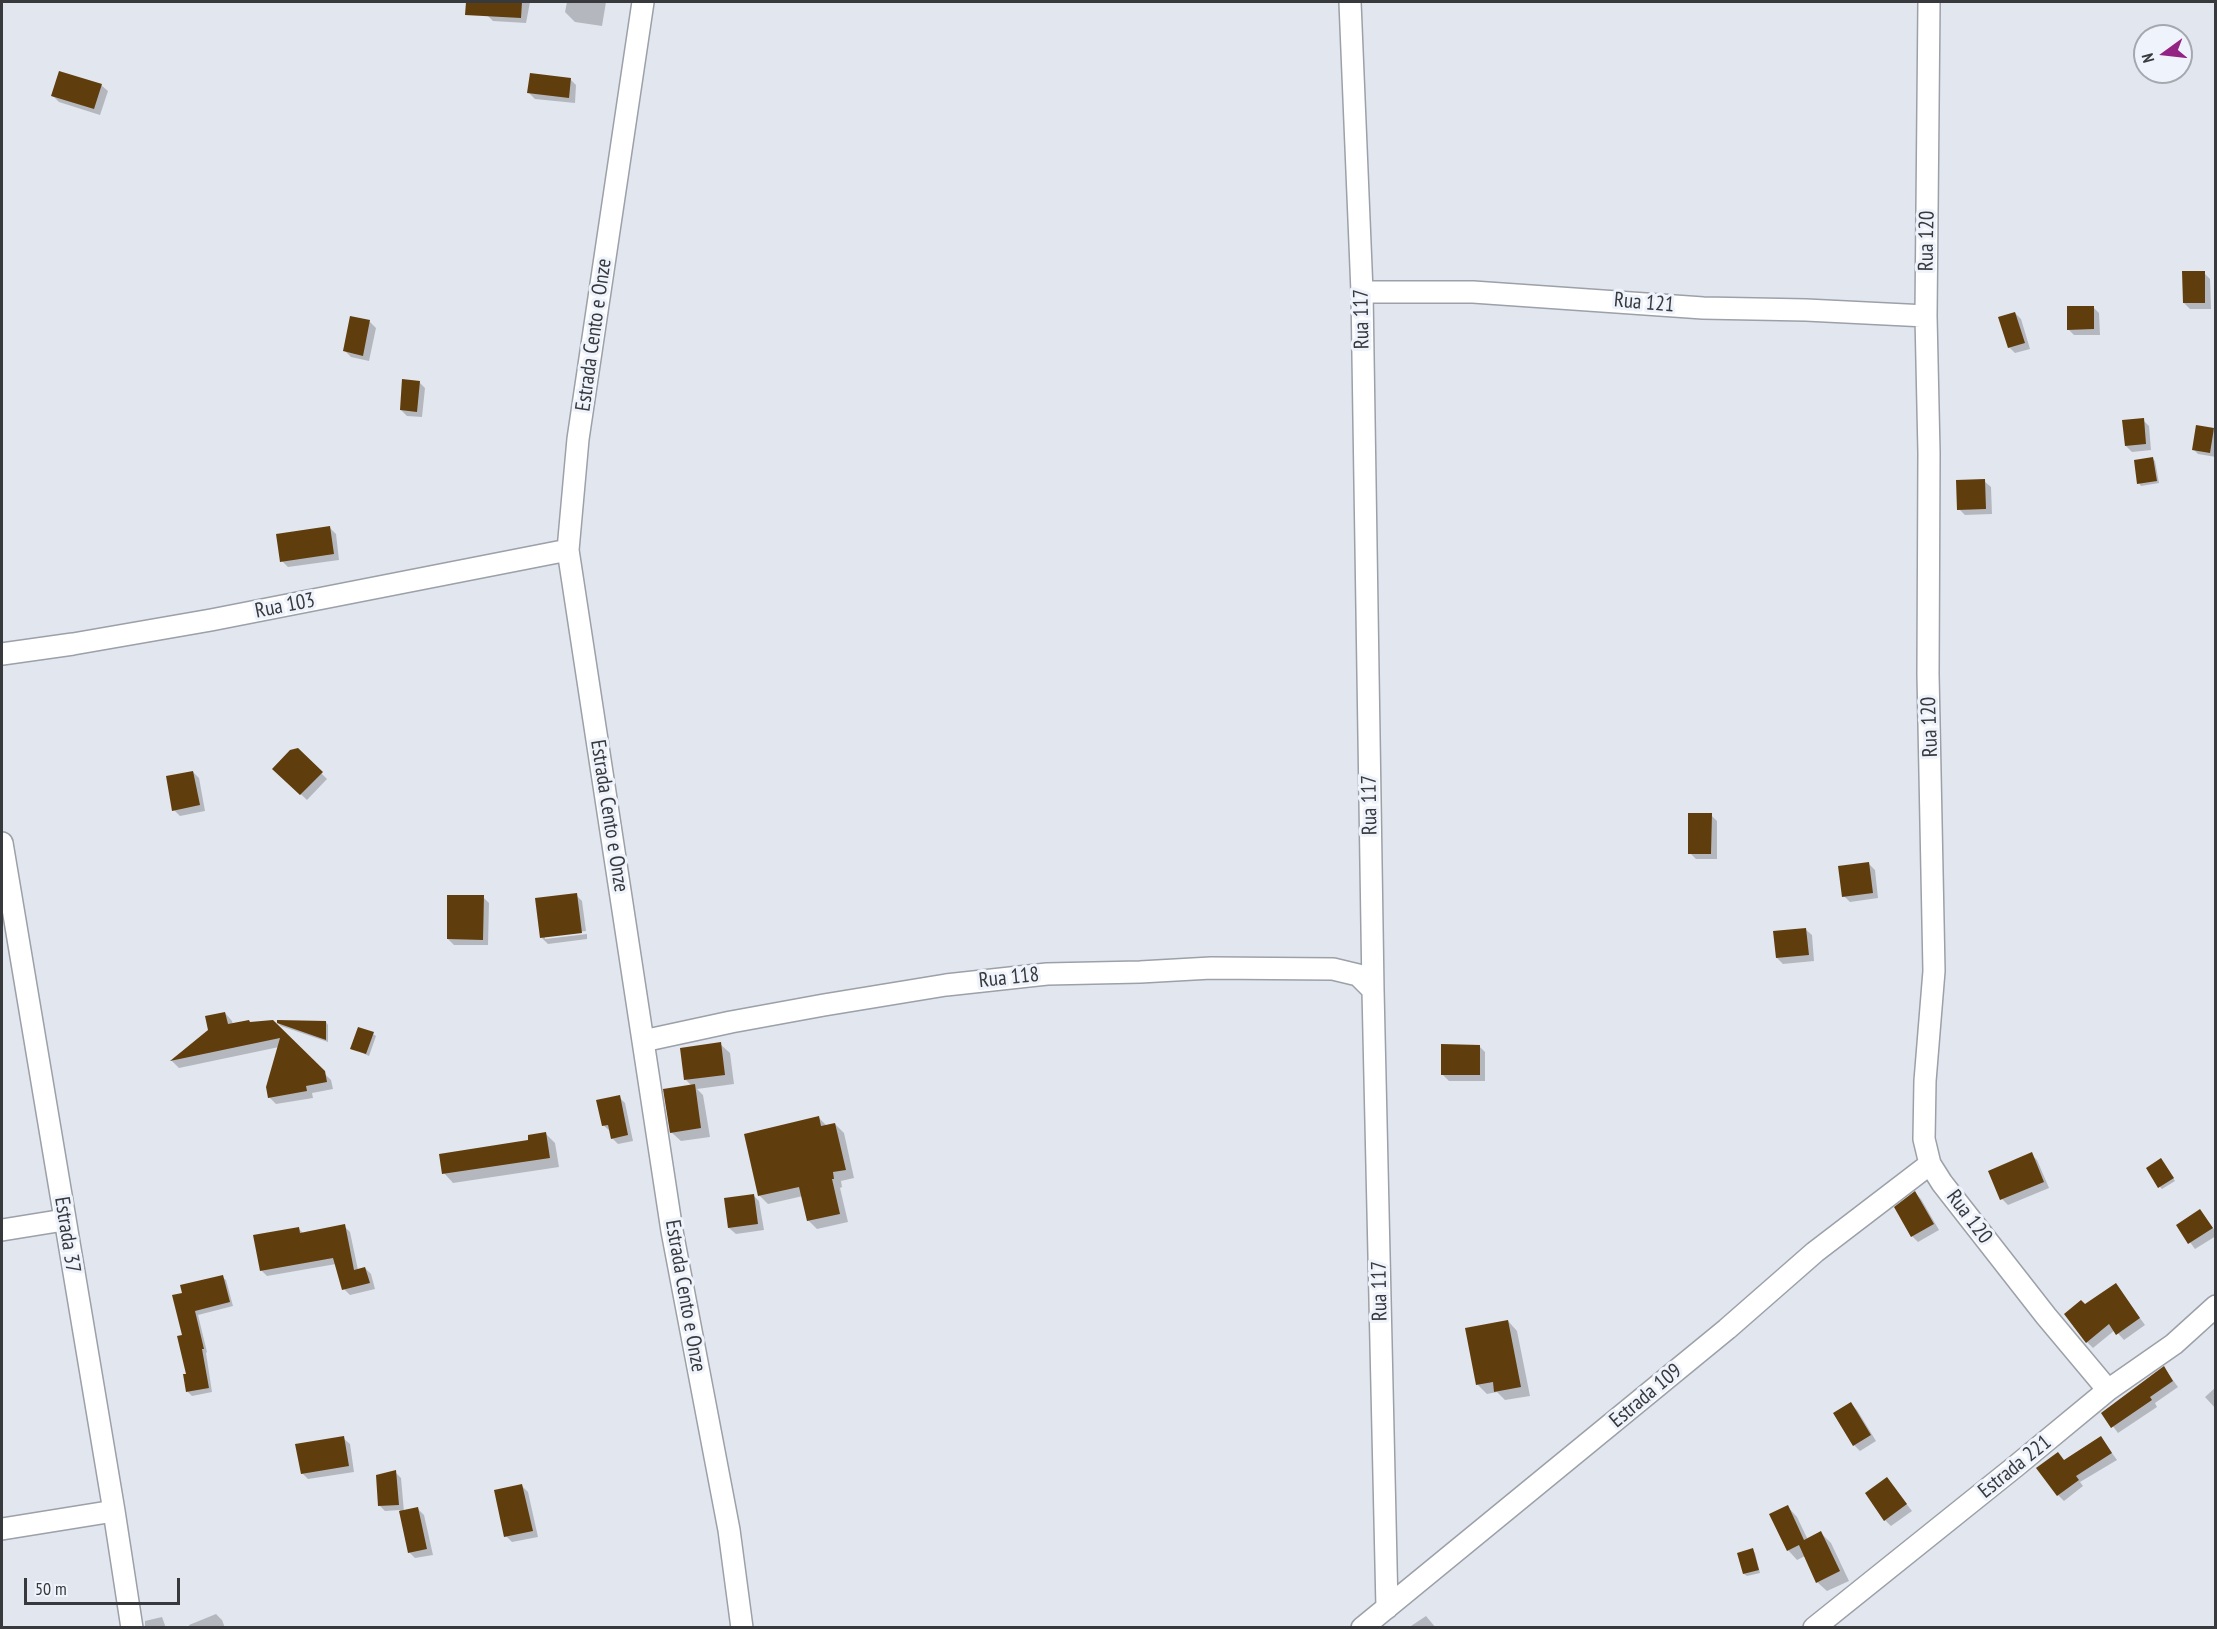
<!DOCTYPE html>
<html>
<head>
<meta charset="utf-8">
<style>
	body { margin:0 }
	#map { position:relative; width:2217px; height:1629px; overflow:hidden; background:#e2e6ee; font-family:"PT Sans Narrow",sans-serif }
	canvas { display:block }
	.frame { position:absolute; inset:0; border:3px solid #37393c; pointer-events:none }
	.north { position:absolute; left:2133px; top:24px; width:60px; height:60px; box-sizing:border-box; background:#eff3fc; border:2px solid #a5a9af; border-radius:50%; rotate:255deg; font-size:16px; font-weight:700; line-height:24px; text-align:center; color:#37393c }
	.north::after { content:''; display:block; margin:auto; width:21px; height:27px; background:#942484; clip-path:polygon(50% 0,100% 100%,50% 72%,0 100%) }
	.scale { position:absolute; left:24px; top:1578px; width:156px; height:27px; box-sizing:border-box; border:3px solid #37393c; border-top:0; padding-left:8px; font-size:18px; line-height:21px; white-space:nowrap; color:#37393c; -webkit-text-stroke:4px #eff3fc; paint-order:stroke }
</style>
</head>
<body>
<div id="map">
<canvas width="2217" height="1629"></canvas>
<div class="frame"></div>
<div class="north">N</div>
<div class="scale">50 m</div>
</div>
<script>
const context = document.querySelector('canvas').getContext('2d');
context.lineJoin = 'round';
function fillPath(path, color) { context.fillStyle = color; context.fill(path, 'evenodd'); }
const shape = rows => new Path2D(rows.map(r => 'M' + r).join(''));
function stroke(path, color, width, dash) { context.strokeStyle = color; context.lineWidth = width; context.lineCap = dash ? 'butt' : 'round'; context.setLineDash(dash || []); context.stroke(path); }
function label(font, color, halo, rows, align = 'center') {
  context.font = font + ' "PT Sans Narrow",sans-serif'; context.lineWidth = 6; context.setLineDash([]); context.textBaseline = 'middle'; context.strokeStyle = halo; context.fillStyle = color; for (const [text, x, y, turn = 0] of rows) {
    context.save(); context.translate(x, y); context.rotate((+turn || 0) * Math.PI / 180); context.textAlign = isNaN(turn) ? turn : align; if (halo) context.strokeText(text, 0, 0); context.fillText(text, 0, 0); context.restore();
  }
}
fillPath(shape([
	[488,2,530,2,526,23,493,21,487,15],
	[567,2,606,2,602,26,575,22,565,12],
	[570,79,576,85,575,103,535,99,529,93],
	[101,85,108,91,100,115,59,102,53,96],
	[2204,273,2210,279,2211,309,2190,309,2184,303],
	[2093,307,2099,313,2100,335,2074,335,2068,329],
	[2015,313,2021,319,2030,349,2015,353,2009,347],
	[352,318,370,322,376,328,369,361,351,357,345,351],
	[419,382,425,388,422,417,407,416,401,410],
	[2143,420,2149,426,2151,450,2132,452,2126,446],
	[2213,430,2216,432,2216,457,2198,454,2194,450],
	[2153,459,2155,461,2159,483,2141,486,2139,483],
	[1984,481,1991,487,1992,514,1965,515,1959,509],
	[330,528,336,534,339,560,288,567,282,561],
	[298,750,327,779,307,800,274,769],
	[193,772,199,778,205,811,180,816,174,810],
	[1711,815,1717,821,1717,859,1696,859,1690,853],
	[1869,864,1875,870,1878,898,1850,902,1844,896],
	[576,895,582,901,586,931,545,936,545,939,587,934,587,939,548,944,542,938],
	[483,897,489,903,488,945,454,945,448,939],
	[1805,929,1812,935,1814,961,1783,964,1777,958],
	[225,1013,232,1021,233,1025,272,1022,331,1080,333,1089,312,1093,313,1098,276,1104,269,1097,279,1047,179,1068,172,1061,209,1031],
	[326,1022,328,1025,328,1042,281,1026,278,1023],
	[373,1034,376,1036,369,1056,352,1048],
	[720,1044,730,1053,734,1084,697,1089,703,1095,710,1137,681,1141,671,1132,692,1086,686,1080],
	[1479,1046,1485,1052,1485,1081,1449,1081,1443,1075],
	[619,1097,625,1103,633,1141,618,1144,612,1138,610,1131,603,1125],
	[819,1118,827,1126,835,1124,844,1133,854,1178,841,1181,842,1187,840,1188,848,1222,817,1229,808,1220,803,1196,768,1204,759,1195],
	[546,1134,555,1143,559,1167,453,1183,444,1173,530,1142],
	[2031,1154,2037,1160,2049,1188,2008,1205,2002,1199,1990,1171],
	[2164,1163,2175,1181,2162,1189,2160,1187],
	[1915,1193,1921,1199,1939,1230,1918,1242,1912,1236],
	[753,1195,759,1201,764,1230,736,1234,729,1228],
	[2200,1211,2216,1232,2216,1236,2195,1249,2178,1226],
	[344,1226,350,1232,358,1270,365,1268,371,1274,375,1289,350,1295,344,1289,336,1264,267,1276,261,1270,298,1228,304,1234],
	[222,1277,226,1280,233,1306,198,1315,207,1352,206,1353,212,1392,192,1396,188,1392,184,1336,183,1294],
	[2116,1285,2145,1325,2124,1340,2115,1330,2093,1348,2087,1342,2085,1306],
	[1508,1321,1517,1331,1530,1396,1505,1400,1497,1392,1487,1394,1478,1385],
	[2164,1368,2178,1387,2155,1403,2157,1407,2118,1433,2103,1413],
	[2216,1387,2216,1409,2205,1397],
	[1851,1404,1857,1410,1876,1441,1860,1451,1854,1445],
	[343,1438,350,1444,354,1472,308,1479,302,1473],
	[2101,1438,2117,1460,2080,1482,2083,1486,2064,1501,2058,1495,2065,1461],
	[395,1472,401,1478,404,1512,418,1509,424,1515,433,1555,415,1558,409,1552,400,1510,385,1511,379,1505],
	[1887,1479,1912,1511,1891,1526,1885,1520],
	[522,1486,528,1492,538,1537,512,1542,506,1536],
	[1788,1507,1797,1517,1808,1540,1821,1533,1831,1543,1849,1581,1827,1591,1817,1582,1805,1556,1797,1560,1788,1550],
	[1753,1550,1755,1553,1760,1573,1747,1576,1744,1574],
	[216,1614,222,1620,225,1628,190,1628,189,1625],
	[1426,1616,1436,1628,1412,1628,1411,1626],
	[162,1617,166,1628,145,1628,145,1621]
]), '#0003');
fillPath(shape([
	[466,2,522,2,521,18,465,15],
	[59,71,102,84,94,109,51,96],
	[530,73,571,78,569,98,527,93],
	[2182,271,2205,271,2205,303,2183,303],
	[2067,306,2094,306,2094,329,2067,330],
	[2015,312,2025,343,2008,348,1998,317],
	[350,316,370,320,363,356,343,351],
	[402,379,420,381,417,412,400,410],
	[2144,418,2146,444,2125,446,2122,420],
	[2196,425,2214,428,2210,453,2192,450],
	[2153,457,2157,481,2137,484,2134,460],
	[1985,479,1986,509,1957,510,1956,480],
	[330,526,334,554,280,562,276,534],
	[298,748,323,772,300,795,272,769,290,750],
	[193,771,200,805,172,811,166,776],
	[1688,813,1712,813,1711,854,1688,854],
	[1869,862,1873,893,1842,897,1838,866],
	[577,893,582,933,540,938,535,898],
	[447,895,484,895,483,940,447,939],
	[1806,928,1809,955,1776,958,1773,931],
	[225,1012,228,1024,249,1020,250,1022,273,1020,325,1071,327,1082,306,1086,307,1091,268,1098,266,1087,280,1038,170,1061,208,1030,205,1016],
	[277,1020,326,1021,326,1040,277,1023],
	[358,1027,374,1032,366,1054,350,1049],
	[721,1042,725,1075,684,1080,680,1048],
	[1441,1044,1480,1045,1480,1075,1441,1075],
	[695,1084,701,1128,670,1133,663,1089],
	[620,1095,628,1135,611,1139,608,1125,602,1126,596,1100],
	[819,1116,821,1126,835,1123,846,1170,833,1172,834,1179,832,1179,840,1214,807,1221,799,1187,758,1196,744,1134],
	[546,1132,550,1158,442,1174,439,1154,528,1140,528,1135],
	[2032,1152,2044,1182,2000,1200,1988,1171],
	[2161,1158,2174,1178,2158,1188,2146,1168],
	[1915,1191,1934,1224,1911,1237,1894,1207],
	[754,1194,758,1224,728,1228,724,1198],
	[2200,1209,2213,1228,2188,1244,2176,1225],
	[345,1224,354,1270,365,1267,370,1283,342,1290,333,1258,260,1271,253,1235,299,1227,300,1233],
	[223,1275,230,1302,195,1311,204,1349,202,1349,209,1388,186,1392,183,1374,186,1374,177,1336,182,1335,172,1295,182,1293,180,1285],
	[2116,1283,2140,1318,2116,1335,2109,1324,2086,1343,2064,1314,2081,1300,2085,1304],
	[1508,1320,1521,1387,1494,1392,1493,1382,1476,1385,1465,1328],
	[2164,1366,2173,1381,2150,1397,2152,1400,2111,1428,2101,1413],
	[1851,1402,1871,1435,1853,1446,1833,1413],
	[344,1436,349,1466,301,1474,295,1444],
	[2101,1436,2112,1453,2076,1476,2079,1480,2057,1496,2036,1468,2058,1452,2064,1460],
	[396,1470,399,1505,378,1506,376,1475],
	[1887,1477,1907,1504,1884,1521,1865,1493],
	[522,1484,533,1531,504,1537,494,1490],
	[1788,1505,1804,1540,1821,1531,1840,1571,1816,1583,1799,1545,1787,1551,1769,1514],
	[418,1507,427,1549,408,1553,399,1511],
	[1753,1548,1759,1570,1743,1574,1737,1553]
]), '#603d0d');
const minor = shape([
	[643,2,578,439,568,550,672,1231,729,1530,742,1628],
	[1350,2,1362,292,1373,990,1387,1608],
	[1929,2,1926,316,1929,453,1928,674,1934,971,1925,1081,1924,1139,1930,1164,1942,1183,2046,1316,2108,1390],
	[1362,292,1473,292,1703,308,1806,310,1926,316],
	[2,654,73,644,211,620,568,550],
	[2,843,114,1511,132,1628],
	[643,1041,731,1022,824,1005,946,985,1047,974,1140,972,1211,968,1333,969,1358,975,1373,990],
	[2,1230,64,1220],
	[2,1529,114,1511],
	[1362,1628,1727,1329,1815,1252,1930,1164],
	[1814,1628,2016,1466,2108,1390,2174,1344,2216,1306]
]);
stroke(minor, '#9ca0a8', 24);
stroke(minor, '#fff', 21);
label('21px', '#37393c', '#eff3fc', [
	["Rua 120",1927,241,-89],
	["Rua 121",1644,303,5],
	["Rua 117",1362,319,-91],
	["Estrada Cento e Onze",594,335,-82],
	["Rua 103",285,606,-11],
	["Rua 120",1930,727,-92],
	["Rua 117",1370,805,-91],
	["Estrada Cento e Onze",609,816,81],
	["Rua 118",1009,978,-6],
	["Rua 120",1969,1217,53],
	["Estrada 37",67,1235,81],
	["Rua 117",1380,1291,-91],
	["Estrada Cento e Onze",685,1296,80],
	["Estrada 109",1646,1396,-40],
	["Estrada 221",2015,1467,-39]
]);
</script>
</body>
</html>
